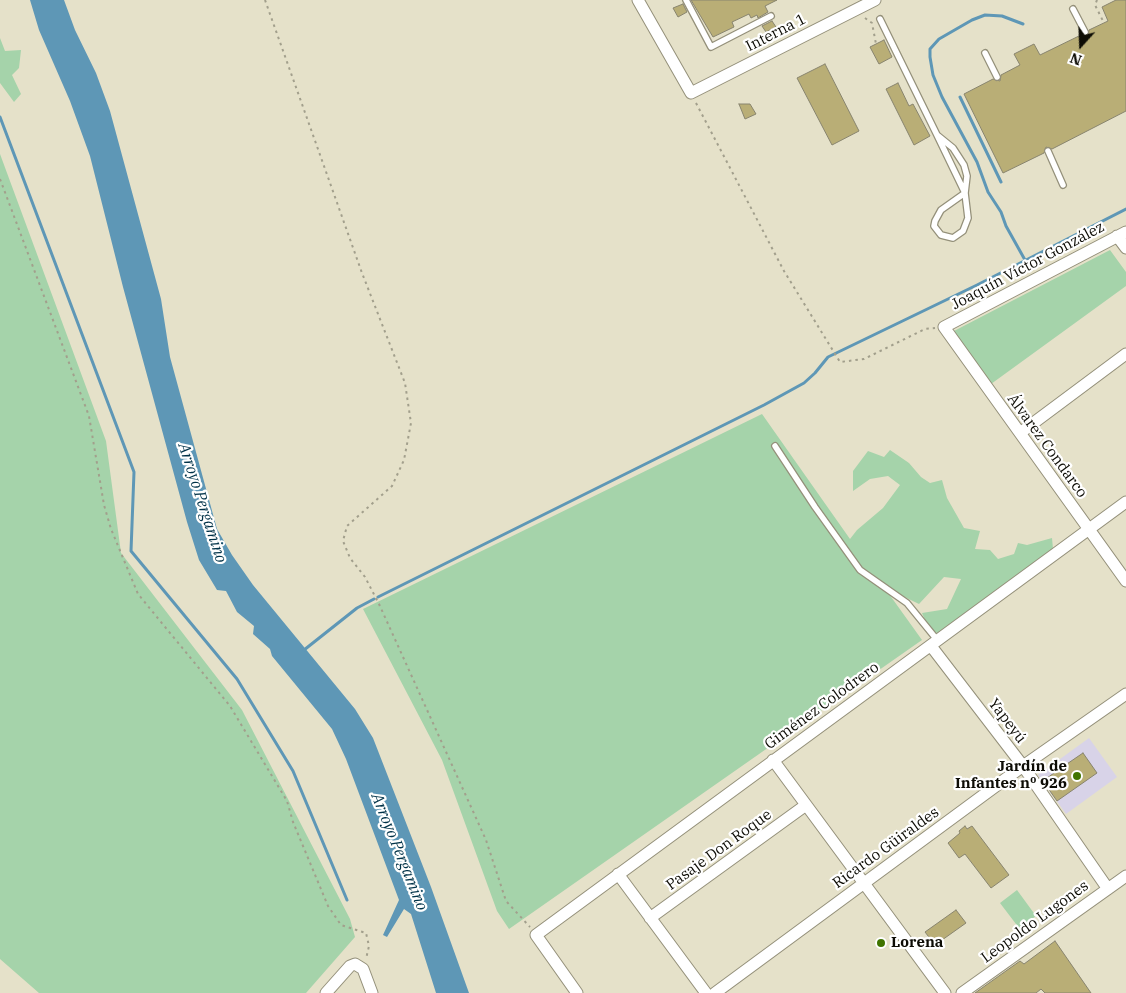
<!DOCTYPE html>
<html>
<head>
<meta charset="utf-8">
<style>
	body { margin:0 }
	#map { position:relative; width:1126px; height:993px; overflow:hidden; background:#e5e1c9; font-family:"IBM Plex Serif",serif }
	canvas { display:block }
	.north { position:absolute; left:1056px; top:20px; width:50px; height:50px; -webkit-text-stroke:4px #fff; paint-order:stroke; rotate:200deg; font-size:14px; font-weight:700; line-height:20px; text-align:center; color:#0d0c05 }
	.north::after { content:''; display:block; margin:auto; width:18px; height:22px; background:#0d0c05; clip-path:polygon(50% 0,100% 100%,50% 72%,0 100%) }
</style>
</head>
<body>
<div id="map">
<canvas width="1126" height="993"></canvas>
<div class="north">N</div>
</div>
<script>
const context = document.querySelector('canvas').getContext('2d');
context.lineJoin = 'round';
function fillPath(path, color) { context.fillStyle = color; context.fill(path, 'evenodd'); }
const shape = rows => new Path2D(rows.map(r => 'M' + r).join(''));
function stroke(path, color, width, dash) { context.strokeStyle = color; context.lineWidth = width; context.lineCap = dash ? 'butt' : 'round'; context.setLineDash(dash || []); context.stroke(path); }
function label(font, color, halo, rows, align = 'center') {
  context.font = font + ' "IBM Plex Serif",serif'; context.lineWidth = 4.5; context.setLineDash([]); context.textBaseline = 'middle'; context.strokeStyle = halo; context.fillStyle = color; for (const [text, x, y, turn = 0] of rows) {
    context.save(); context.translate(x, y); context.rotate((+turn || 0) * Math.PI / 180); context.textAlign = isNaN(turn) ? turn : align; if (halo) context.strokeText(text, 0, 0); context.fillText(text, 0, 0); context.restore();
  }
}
fillPath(shape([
	[1089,738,1117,777,1066,814,1038,775]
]), '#d8d3e8');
fillPath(shape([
	[0,38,5,51,21,50,19,68,12,75,21,94,14,102,0,83],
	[0,154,106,441,121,553,242,710,350,919,355,937,306,993,39,993,0,959],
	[1110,250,1126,272,1126,286,991,384,954,331],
	[762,414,850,539,857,530,883,508,900,485,888,476,870,479,853,491,853,471,868,451,884,457,890,450,909,463,921,477,930,483,942,480,947,498,964,528,980,531,975,549,990,550,998,559,1014,554,1018,543,1027,545,1052,538,1053,549,941,635,929,629,922,613,947,609,961,579,944,577,919,604,884,587,922,640,509,929,497,911,442,760,363,609],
	[1017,890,1036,916,1019,928,1000,903]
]), '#a5d3aa');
fillPath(shape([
	[30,0,64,0,75,30,96,73,110,111,161,299,170,357,217,529,232,555,253,585,355,709,373,738,431,887,469,993,436,993,411,914,404,909,387,937,383,935,399,900,346,759,332,729,272,656,270,649,253,634,254,626,237,612,226,591,217,590,199,560,187,522,123,287,90,156,70,101,39,30]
]), '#5e97b6');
stroke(shape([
	[1023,24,1002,16,985,15,972,20,939,39,930,49,930,57,933,75,942,97,977,162,988,192,1001,212,1006,226,1025,260],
	[960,97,1001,182],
	[0,117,134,472,131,551,237,679,293,771,347,900],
	[378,597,764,405,804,383,815,373,828,357,977,285,1126,209],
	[304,650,357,608,374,599]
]), '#5e97b6', 3);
const building = shape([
	[691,0,777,0,765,6,768,12,758,18,757,15,751,18,749,14,732,22,734,27,713,37,691,0],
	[1116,0,1126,0,1126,111,1052,149,1046,147,1044,153,1003,173,964,94,993,79,1000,81,1001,75,1020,65,1014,54,1034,44,1040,55,1081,35,1088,36,1089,30,1108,21,1102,7,1116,0],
	[683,4,687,12,678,17,673,8,683,4],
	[772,21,776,27,766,32,762,26,772,21],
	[884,40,892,57,879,64,870,47,884,40],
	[825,64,859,131,832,145,797,78,825,64],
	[898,83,909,106,913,104,930,136,914,145,886,89,898,83],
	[739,104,750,104,756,114,745,119,739,104],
	[1083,753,1097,773,1057,801,1043,781,1054,773,1049,766,1056,761,1061,768,1083,753],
	[965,826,967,829,972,826,1009,875,991,888,965,854,959,858,948,843,960,833,959,831,965,826],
	[956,910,966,923,935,945,925,932,956,910],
	[1055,941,1091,993,1045,993,1041,989,1036,993,975,993,1020,961,1024,964,1055,941]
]);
fillPath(building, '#b9ae76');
stroke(building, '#88846e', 1);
const lane = shape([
	[686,0,711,47,771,16],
	[1073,9,1085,32],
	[880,19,937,135,953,148,964,165,967,176,965,193,968,218,963,231,953,238,941,235,934,226,935,221,941,210,965,193,937,135],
	[985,53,997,77],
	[1048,151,1063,185],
	[775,446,815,507,860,570,907,603,938,641]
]);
const street = shape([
	[638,0,691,93,875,0],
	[1126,232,944,327,1126,581],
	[1117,236,1126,248],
	[1020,433,1126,354],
	[931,646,1023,766,1108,889],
	[773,760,945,993],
	[618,874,706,993],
	[650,918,806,805],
	[326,993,350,966,355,964,363,969,372,993],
	[577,993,536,935,1126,502],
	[715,993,1023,766,1126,694],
	[962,993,1126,876]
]);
stroke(lane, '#94907a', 8);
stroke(street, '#94907a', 13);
stroke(shape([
	[265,0,362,273,405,383,411,423,404,460,392,486,347,526,343,541,350,558,365,577,379,604,486,840,506,901,530,927],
	[1097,0,1095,5,1104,23],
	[865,18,872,23,876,44],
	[696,103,784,271,840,362,864,359,925,329,935,328],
	[0,179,89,416,104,505,111,529,138,594,230,706,287,801,293,822,328,906,341,925,366,933,369,946,366,959]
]), '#a29f8c', 2, [2.5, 4]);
stroke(lane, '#fff', 5.5);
stroke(street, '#fff', 11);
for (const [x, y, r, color] of [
	[1077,776,5,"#407400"],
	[881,943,5,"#407400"]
]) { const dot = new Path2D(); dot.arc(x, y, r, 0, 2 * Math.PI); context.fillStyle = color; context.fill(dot); stroke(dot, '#fff', 2); }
label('15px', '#0d0c05', '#fff', [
	["Interna 1",776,33,-27],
	["Joaquín Víctor González",1028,266,-28],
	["Álvarez Condarco",1047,446,54],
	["Giménez Colodrero",822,706,-36],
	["Yapeyú",1007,721,53],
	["Ricardo Güiraldes",886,848,-36],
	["Pasaje Don Roque",719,850,-36],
	["Leopoldo Lugones",1035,922,-36]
]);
label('bold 15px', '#0d0c05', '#fff', [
	["Jardín de",1067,767],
	["Infantes nº 926",1067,784],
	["Lorena",891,943,"left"]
], 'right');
label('italic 16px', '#003248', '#fff', [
	["Arroyo Pergamino",202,503,72],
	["Arroyo Pergamino",399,852,68]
]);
</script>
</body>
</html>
